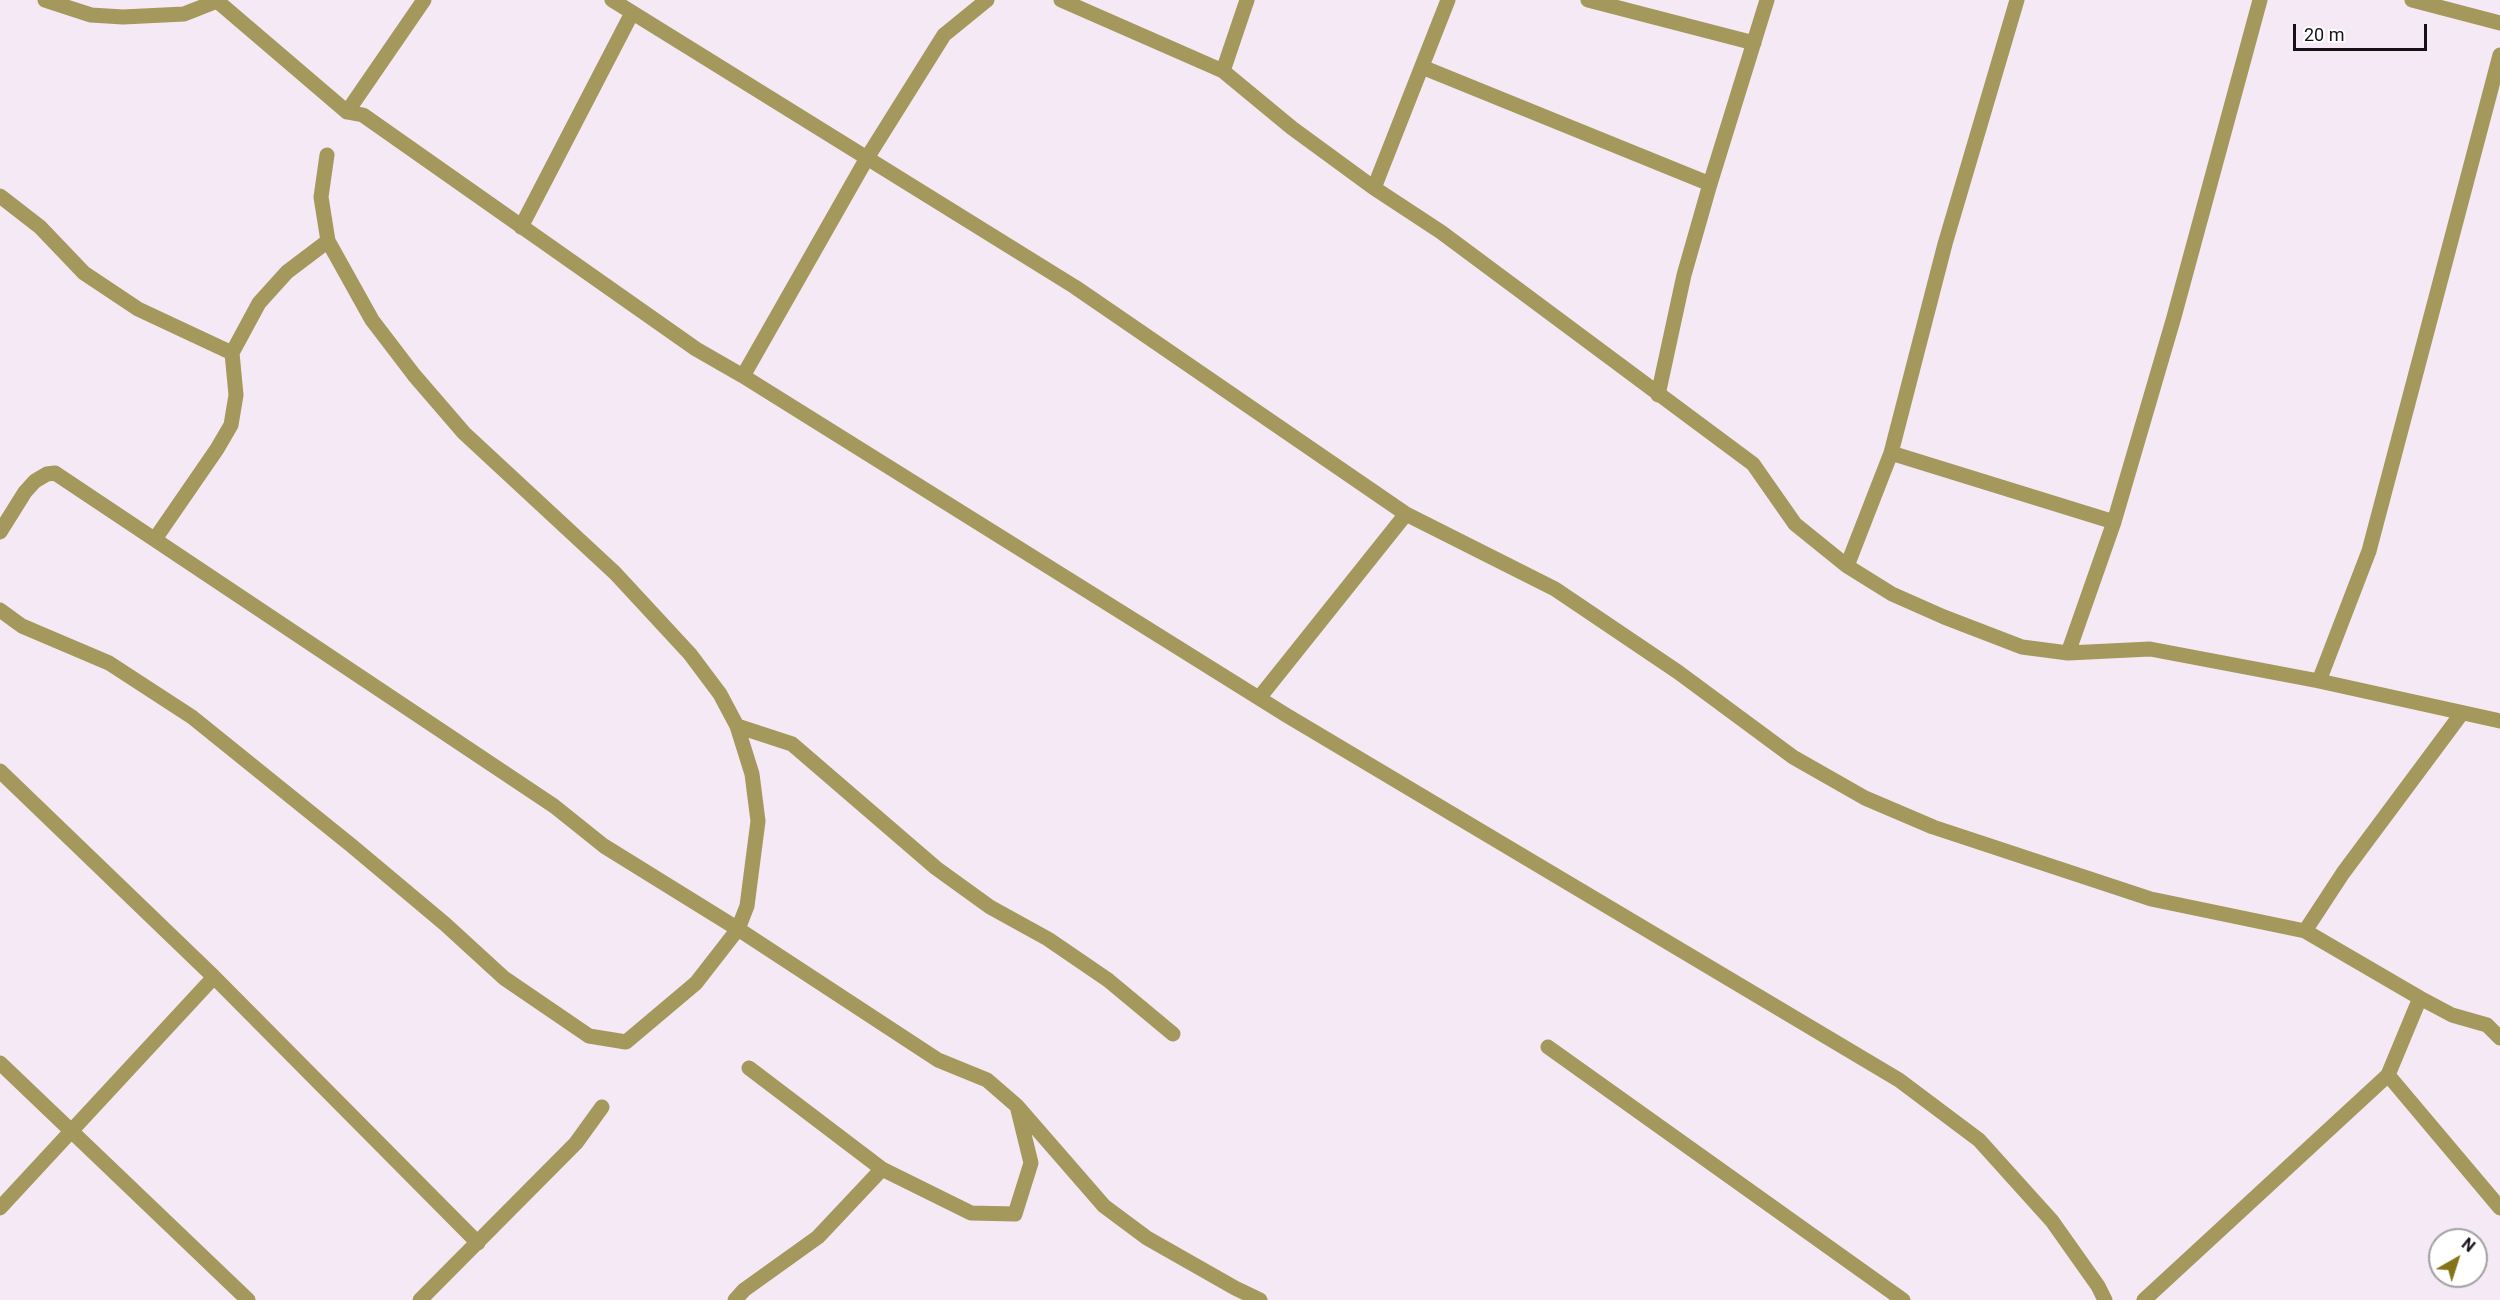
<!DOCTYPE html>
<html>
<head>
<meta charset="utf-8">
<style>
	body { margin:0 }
	#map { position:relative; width:2500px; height:1300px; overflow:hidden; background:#f4e9f5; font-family:Roboto,sans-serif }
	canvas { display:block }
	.north { position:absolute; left:2428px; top:1228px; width:60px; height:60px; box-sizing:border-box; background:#fff; border:2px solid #a1a0a2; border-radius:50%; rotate:39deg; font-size:16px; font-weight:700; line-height:24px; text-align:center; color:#151116 }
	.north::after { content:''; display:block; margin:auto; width:21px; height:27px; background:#857417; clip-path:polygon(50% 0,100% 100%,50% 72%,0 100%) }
	.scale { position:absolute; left:2293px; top:24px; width:134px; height:27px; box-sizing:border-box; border:3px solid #151116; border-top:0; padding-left:8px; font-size:18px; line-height:21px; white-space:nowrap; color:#151116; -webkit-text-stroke:4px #fff; paint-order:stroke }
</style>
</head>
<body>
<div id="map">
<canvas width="2500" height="1300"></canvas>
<div class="north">N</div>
<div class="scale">20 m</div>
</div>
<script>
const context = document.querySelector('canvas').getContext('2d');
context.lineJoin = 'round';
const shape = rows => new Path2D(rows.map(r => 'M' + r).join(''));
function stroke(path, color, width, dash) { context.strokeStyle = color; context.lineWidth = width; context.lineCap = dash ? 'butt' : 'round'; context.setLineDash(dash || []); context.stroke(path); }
stroke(shape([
	[45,0,91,15,123,17,184,14,217,1],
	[216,0,347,112,363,115,696,349,743,376,1286,715,1899,1080,1979,1140,2052,1221,2098,1286,2105,1300],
	[612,0,1075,287,1406,514,1555,589,1678,672,1793,757,1865,798,1933,827,2151,899,2305,931,2343,873,2462,713],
	[1061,0,1223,71,1292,128,1374,188,1441,232,1753,464,1795,524,1847,566,1892,594,1944,617,2022,647,2068,653,2150,649,2319,681,2500,721],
	[1588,0,1754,43],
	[2412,0,2500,23],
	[1422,67,1710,184],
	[1223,71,1247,0],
	[347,112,424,0],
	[1374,188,1448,0],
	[0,196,40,227,84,273,138,309,232,353],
	[521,227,632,13],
	[743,376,867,158,944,35,987,0],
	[1658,395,1684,275,1710,184,1767,0],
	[1891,453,2114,522],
	[0,532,25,492,35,481,47,474,55,473,554,806,604,846,738,929,938,1060,987,1080,1017,1106,1104,1206,1147,1238,1235,1288,1260,1300],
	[155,539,217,449,231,425,236,395,232,353,259,303,287,272,328,241],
	[1847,566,1891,453,1945,244,2017,0],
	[0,610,22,626,109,663,192,717,352,846,445,924,504,978,589,1036,626,1042,696,983,738,929,747,906,758,821,752,774,737,726,720,694,690,654,615,573,464,433,414,375,372,320,328,241,321,197,327,155],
	[2068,653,2114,522,2174,317,2260,0],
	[2319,681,2369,551,2500,55],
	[1259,698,1406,514],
	[737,726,792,744,936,868,990,907,1048,939,1108,980,1173,1034],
	[0,771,214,977,478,1243],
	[2305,931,2420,998,2452,1015,2487,1025,2500,1038],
	[1548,1047,1903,1300],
	[0,1063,248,1300],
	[749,1068,882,1169],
	[2388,1075,2500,1208],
	[0,1208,214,977],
	[420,1300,576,1143,602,1107],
	[735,1300,744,1290,818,1237,882,1169,971,1213,1015,1214,1031,1163,1018,1110],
	[2144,1300,2388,1075,2420,998]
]), '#a4985c', 15);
</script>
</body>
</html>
